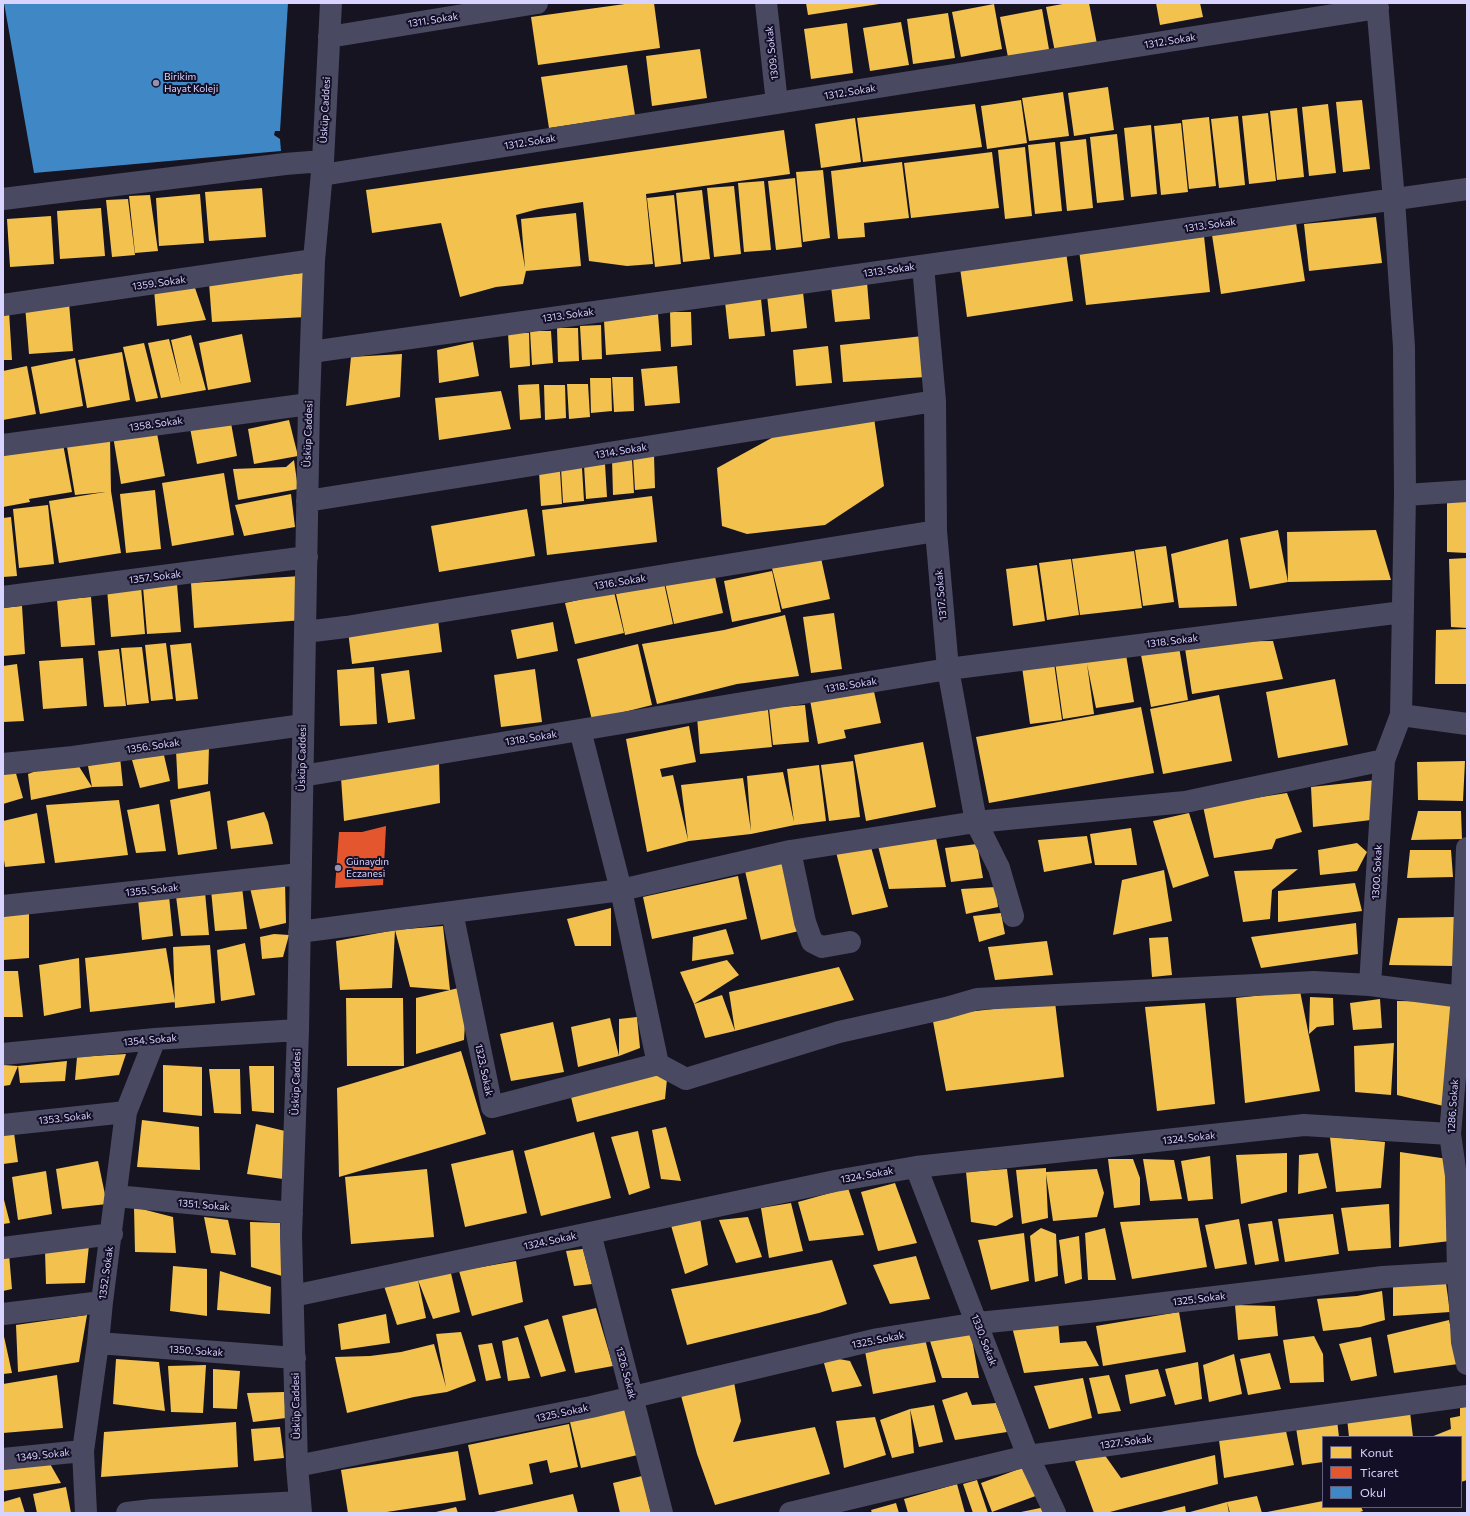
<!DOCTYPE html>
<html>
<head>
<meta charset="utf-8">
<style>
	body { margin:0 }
	#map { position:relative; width:1470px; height:1516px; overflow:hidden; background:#161421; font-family:Commissioner,sans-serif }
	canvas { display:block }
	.frame { position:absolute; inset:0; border:4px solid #d9d4ff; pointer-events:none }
	.legend { position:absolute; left:1322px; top:1436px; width:140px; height:72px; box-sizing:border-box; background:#130f26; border:1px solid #625e7d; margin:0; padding:5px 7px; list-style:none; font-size:12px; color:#d9d4ff }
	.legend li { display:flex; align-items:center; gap:8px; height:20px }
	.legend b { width:20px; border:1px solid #625e7d }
</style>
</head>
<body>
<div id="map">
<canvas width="1470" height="1516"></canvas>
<div class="frame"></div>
<ul class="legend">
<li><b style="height:11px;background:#f2c14e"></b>Konut</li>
<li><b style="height:11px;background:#e4572e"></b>Ticaret</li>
<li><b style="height:11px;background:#3f88c5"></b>Okul</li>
</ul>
</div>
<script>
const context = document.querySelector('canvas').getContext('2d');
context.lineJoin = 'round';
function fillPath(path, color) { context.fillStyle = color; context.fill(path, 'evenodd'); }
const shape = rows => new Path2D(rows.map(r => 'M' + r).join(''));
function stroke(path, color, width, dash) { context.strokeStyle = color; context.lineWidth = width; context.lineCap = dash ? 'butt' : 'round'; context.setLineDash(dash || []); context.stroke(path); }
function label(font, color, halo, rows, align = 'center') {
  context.font = font + ' Commissioner,sans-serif'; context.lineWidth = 4; context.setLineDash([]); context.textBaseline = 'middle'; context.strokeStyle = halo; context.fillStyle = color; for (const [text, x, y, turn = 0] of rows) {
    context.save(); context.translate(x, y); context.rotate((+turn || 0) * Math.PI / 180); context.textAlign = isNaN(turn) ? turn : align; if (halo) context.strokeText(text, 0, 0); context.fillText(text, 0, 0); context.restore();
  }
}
fillPath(shape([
	[632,3,654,3,660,48,538,65,531,17],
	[806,3,879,3,879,4,808,15],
	[1068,3,1089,3,1097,44,1055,52,1046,7],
	[1156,3,1200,3,1203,17,1160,25],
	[994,4,1002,49,961,57,952,12],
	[1042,9,1050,55,1009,62,1000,17],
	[948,13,955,58,913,64,907,19],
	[901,22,909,65,870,71,863,28],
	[847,23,853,73,811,79,804,29],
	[700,49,707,98,652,106,646,56],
	[627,65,635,115,549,128,541,77],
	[1108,87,1114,130,1074,136,1068,93],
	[1063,92,1069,136,1029,141,1022,98],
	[1021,100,1027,143,987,149,981,106],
	[1362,100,1370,169,1343,172,1336,102],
	[975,104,982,147,863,162,857,118],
	[1328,104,1336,173,1309,176,1302,107],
	[1297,108,1304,177,1277,180,1270,111],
	[1268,113,1276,181,1249,184,1242,116],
	[1238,116,1245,185,1219,188,1211,119],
	[1209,117,1216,186,1189,189,1182,120],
	[855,118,861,162,821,168,815,124],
	[1181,123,1188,192,1161,195,1154,126],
	[1151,125,1157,194,1131,197,1124,128],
	[784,130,790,174,646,194,653,264,627,266,589,261,583,202,538,209,516,215,525,268,521,219,576,213,581,266,526,271,523,284,496,287,460,297,441,223,372,233,366,190],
	[1117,134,1124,200,1097,203,1090,137],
	[1086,139,1093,208,1067,211,1060,142],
	[1055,142,1062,211,1035,214,1028,145],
	[1025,147,1032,216,1005,219,998,150],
	[992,152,999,208,911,218,904,163],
	[902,162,909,218,864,223,865,237,838,239,831,171],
	[823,170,830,238,803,242,796,172],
	[795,178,802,247,776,250,768,181],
	[764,181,771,250,744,252,738,183],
	[734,186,741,254,714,257,707,188],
	[262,188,266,237,209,241,205,192],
	[702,190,710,259,683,262,676,193],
	[200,194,204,243,159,246,156,198],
	[150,195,158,251,135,253,129,196],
	[674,195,681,264,655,267,647,198],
	[128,199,135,255,112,257,106,200],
	[101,208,105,256,60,259,57,211],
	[51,216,54,264,10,267,7,219],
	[1376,217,1382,263,1309,271,1304,224],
	[1296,223,1305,281,1221,294,1212,235],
	[1204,236,1210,292,1086,305,1079,250],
	[1066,252,1073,301,967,317,960,268],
	[303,273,306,317,212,322,209,283],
	[867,282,870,319,835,322,831,286],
	[194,285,206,320,157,326,154,289],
	[803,292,807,328,771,332,767,295],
	[761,299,765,336,729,339,725,302],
	[69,303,73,351,29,354,25,306],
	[9,311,12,360,3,360,3,312],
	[670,312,691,312,692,345,671,347],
	[658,314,661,351,606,355,604,321],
	[601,325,602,359,582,360,580,326],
	[557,328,578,328,579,361,558,362],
	[530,331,551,331,553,363,532,365],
	[508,333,529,333,530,366,510,368],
	[242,334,251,382,208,390,199,343],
	[191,335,206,390,161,398,148,343,169,339,181,385,171,340],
	[923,336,926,377,843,382,840,345],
	[473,342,479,376,439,383,437,350],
	[144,343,158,398,136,402,123,347],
	[828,346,832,383,796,386,793,350],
	[122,352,130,400,87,408,78,360],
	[402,354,400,397,346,406,351,357],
	[75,358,83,406,40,414,31,367],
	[27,366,36,414,3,420,3,371],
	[677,366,680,403,645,406,641,369],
	[612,377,633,377,634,411,614,412],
	[590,378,611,378,612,411,591,413],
	[539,384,541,418,520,420,518,385],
	[567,384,588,384,590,417,569,419],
	[544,385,565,385,566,418,545,420],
	[501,391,511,429,439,440,435,398],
	[874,418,884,486,825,525,747,534,722,526,717,468,788,429],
	[289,420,298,456,254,464,248,429],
	[231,423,237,456,197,464,190,428],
	[156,428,165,476,121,484,113,436],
	[110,439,111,491,121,553,59,563,49,501,105,492,75,495,67,447],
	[63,444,72,492,29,499,30,502,3,507,3,448],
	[654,455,655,488,635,490,633,456],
	[294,460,298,489,238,500,233,469,286,467],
	[612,460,632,460,634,493,613,495],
	[605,464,607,497,586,499,584,465],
	[561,468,582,468,584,501,563,503],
	[539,471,560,471,562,504,541,506],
	[224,473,234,535,172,546,162,483],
	[155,490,161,549,126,553,120,494],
	[1447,493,1467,494,1467,553,1447,552],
	[291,494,295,527,244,536,235,505],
	[652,496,657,542,547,555,542,510],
	[48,505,54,564,19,568,13,509],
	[527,509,535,556,439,572,431,526],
	[11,517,17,576,3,577,3,518],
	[1278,530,1288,582,1250,589,1240,538],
	[1376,530,1391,580,1288,582,1287,532],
	[1228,539,1237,606,1179,608,1171,554],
	[1166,546,1174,602,1143,606,1135,550],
	[1134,551,1142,608,1080,615,1072,559],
	[821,558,830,599,782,609,772,568],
	[1467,558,1467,628,1451,627,1449,559],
	[1071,559,1079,615,1047,620,1039,563],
	[1037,565,1045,621,1013,626,1006,569],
	[772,571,781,612,732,622,724,581],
	[714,572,723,613,674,624,665,583],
	[301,576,304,620,194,628,191,583],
	[664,583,673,624,625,635,616,594],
	[177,584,181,632,147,634,143,587],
	[141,586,145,634,111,637,107,589],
	[614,592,624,633,575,644,565,603],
	[91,597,95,645,61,647,57,600],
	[22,606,25,654,3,656,3,608],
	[834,613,842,669,811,673,803,617],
	[785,615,799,676,737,684,657,704,642,644,724,630],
	[438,620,442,652,352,664,348,631],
	[553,622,558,651,517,659,511,630],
	[1467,629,1467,684,1435,684,1436,630],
	[1273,641,1283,679,1192,694,1184,642],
	[166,643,173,699,151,701,145,645],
	[191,643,198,699,176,701,170,645],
	[638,644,652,705,592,720,577,659],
	[142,647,149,703,127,705,121,648],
	[1179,647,1188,700,1151,707,1141,655],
	[119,649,126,706,104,707,98,651],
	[1125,649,1134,702,1096,708,1087,664,1094,714,1063,719,1055,662],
	[83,658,87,706,43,709,39,661],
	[1054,663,1062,720,1030,724,1022,667],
	[17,664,24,721,3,722,3,666],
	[374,667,377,724,340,726,337,670],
	[535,669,542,722,501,727,494,675],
	[409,670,415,719,388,723,381,674],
	[1335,679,1348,745,1278,758,1266,692],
	[873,687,881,723,844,730,846,738,818,744,810,700],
	[1219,695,1232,761,1163,774,1150,709],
	[805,705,809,742,773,745,769,708],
	[1141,707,1154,773,989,803,976,737],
	[768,710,772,747,700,754,697,717],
	[689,726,696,762,660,769,662,777,673,775,688,840,681,785,743,778,751,831,747,776,783,772,794,822,787,769,819,765,826,821,795,825,751,834,689,841,647,852,626,739],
	[923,742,936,807,866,821,854,755],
	[209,746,208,784,178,789,176,751],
	[163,751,170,781,140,788,132,760],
	[73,757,92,787,88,766,120,757,123,786,92,787,31,800,28,774],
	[439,761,440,803,344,821,341,778],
	[853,761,860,817,829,821,821,765],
	[1465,761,1463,801,1418,800,1417,762],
	[13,763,23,798,3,804,3,765],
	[1376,780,1371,820,1313,827,1311,787],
	[210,791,217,849,178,855,170,800],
	[1287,793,1302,832,1276,839,1272,849,1214,858,1203,806],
	[119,800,128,855,55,863,46,805],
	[159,804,166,851,136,853,127,810],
	[1418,811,1461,811,1462,839,1411,840],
	[264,812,268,822,273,844,231,849,227,821],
	[37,813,45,863,5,867,3,853,3,821],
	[1189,813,1209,876,1173,888,1153,821],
	[1131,828,1137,865,1095,865,1090,834],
	[1087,836,1092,863,1044,872,1038,840],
	[936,838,946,887,889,889,878,846],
	[1357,843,1367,852,1357,871,1320,875,1318,850],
	[977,844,983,878,951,882,945,848],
	[871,847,888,907,852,915,836,852],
	[1410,850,1451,850,1453,877,1407,878],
	[784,863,799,931,761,940,745,871],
	[1298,869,1272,890,1270,919,1243,922,1234,871],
	[1164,870,1172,921,1113,935,1122,880],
	[738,876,747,919,652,939,643,897],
	[285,882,286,923,260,929,250,888],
	[1355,883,1362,911,1278,922,1278,891],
	[242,887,247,929,215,931,211,890],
	[996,887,998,907,966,914,961,889],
	[205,892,209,935,181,936,176,896],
	[169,896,173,936,142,940,138,899],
	[611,908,611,946,575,946,567,919],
	[29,911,29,958,3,960,3,913],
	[1001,913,1005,934,979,942,973,916],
	[1454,917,1454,966,1389,965,1398,918],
	[1356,923,1358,954,1261,968,1251,937],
	[443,926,450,990,410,987,395,930,392,988,340,990,336,941,395,930],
	[726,929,734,954,692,961,693,937],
	[274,934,289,935,283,957,262,959,260,937],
	[1168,937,1172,975,1152,977,1149,938],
	[1047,941,1053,975,995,980,988,947],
	[245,943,255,995,221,1001,217,950],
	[210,945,215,1003,175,1008,173,947],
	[166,948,175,1002,90,1012,85,958],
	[79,958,81,1008,44,1016,39,965],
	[727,960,739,975,694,1004,722,995,735,1031,705,1038,694,1004,680,972],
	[839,967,854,1000,735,1031,729,992],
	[3,971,18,971,23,1017,3,1017],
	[467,986,464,1040,416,1054,416,998],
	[1300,991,1320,1091,1245,1103,1236,998],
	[1310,997,1333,998,1334,1025,1317,1027,1309,1034],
	[346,998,403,998,404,1066,347,1066],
	[1380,999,1382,1028,1353,1030,1350,1003],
	[1397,1001,1458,1002,1452,1108,1397,1095],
	[1055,1002,1064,1077,946,1091,932,1016],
	[1205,1003,1215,1104,1157,1111,1145,1007],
	[637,1017,640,1048,619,1056,619,1019],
	[610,1018,619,1056,578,1067,571,1027],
	[553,1022,564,1072,511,1081,500,1034],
	[1394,1043,1391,1095,1355,1092,1354,1046],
	[461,1051,486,1134,339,1177,337,1088],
	[126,1054,119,1075,75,1080,77,1057],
	[67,1061,65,1081,20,1083,18,1066,10,1085,3,1086,3,1065,18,1066],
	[163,1065,202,1067,202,1116,163,1112],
	[249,1066,274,1066,274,1113,252,1111],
	[209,1069,240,1069,241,1114,214,1113],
	[668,1069,665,1099,577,1122,571,1097],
	[142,1120,199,1127,200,1170,137,1167],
	[256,1124,285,1131,283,1179,247,1174],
	[666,1127,681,1181,661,1179,652,1130],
	[3,1131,14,1133,18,1162,3,1164],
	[638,1131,650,1188,629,1195,611,1137],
	[594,1132,611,1198,541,1216,524,1151],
	[1330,1137,1385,1142,1381,1188,1336,1192],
	[513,1150,527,1213,465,1227,451,1164],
	[1400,1152,1448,1159,1450,1241,1399,1247],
	[1287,1153,1287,1192,1241,1204,1236,1155],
	[1318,1153,1327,1188,1298,1194,1299,1155],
	[1210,1156,1213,1199,1188,1201,1181,1161],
	[1108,1159,1133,1159,1140,1178,1140,1205,1114,1208],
	[1143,1159,1174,1160,1182,1199,1150,1201],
	[98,1161,107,1204,62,1209,56,1169],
	[1046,1168,1046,1172,1097,1169,1104,1193,1097,1217,1053,1221,1046,1174,1048,1218,1022,1224,1016,1170],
	[427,1169,434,1237,351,1244,345,1177],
	[1007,1169,1013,1217,996,1226,971,1222,966,1172],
	[46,1171,52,1214,18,1220,12,1177],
	[895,1183,917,1243,878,1251,861,1192],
	[848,1188,864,1235,809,1241,798,1202],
	[3,1196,10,1223,3,1224],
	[791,1203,803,1251,769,1258,761,1208],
	[1389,1204,1391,1248,1348,1251,1341,1208],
	[134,1207,173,1217,176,1253,135,1252],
	[1333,1214,1339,1254,1285,1262,1278,1219],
	[204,1217,228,1220,236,1255,211,1253],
	[748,1217,762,1257,736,1263,719,1220],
	[700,1218,708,1265,685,1274,670,1222],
	[1198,1218,1207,1267,1132,1279,1120,1222],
	[1239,1219,1247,1264,1215,1269,1205,1225],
	[1272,1221,1279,1261,1255,1265,1248,1224],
	[250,1222,280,1223,282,1276,251,1267],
	[1041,1228,1056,1234,1058,1276,1035,1282,1030,1236],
	[1105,1228,1116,1280,1088,1280,1085,1233],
	[1024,1233,1029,1281,991,1290,978,1240],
	[1079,1236,1082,1279,1065,1284,1059,1240],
	[89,1245,85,1283,46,1284,45,1251],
	[583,1249,592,1284,574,1286,566,1251],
	[3,1254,9,1254,12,1289,3,1291],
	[916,1256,930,1299,890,1304,873,1265],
	[832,1260,847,1304,819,1313,687,1345,671,1289],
	[516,1261,523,1302,472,1316,459,1271],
	[173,1266,207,1269,207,1316,170,1311],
	[450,1269,460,1312,433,1319,418,1280,426,1318,397,1325,384,1286],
	[220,1271,271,1287,270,1314,217,1310],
	[1445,1276,1450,1312,1393,1316,1393,1286],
	[1382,1291,1385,1320,1360,1327,1323,1331,1317,1299,1357,1296],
	[1235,1305,1275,1306,1278,1336,1238,1340],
	[596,1308,613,1366,575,1373,562,1316],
	[1179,1312,1186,1352,1103,1366,1096,1326],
	[386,1314,390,1343,341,1350,338,1324],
	[87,1315,79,1362,18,1372,16,1325],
	[548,1319,566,1371,541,1377,524,1326],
	[1449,1320,1458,1364,1394,1373,1387,1335],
	[1058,1321,1060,1343,1086,1341,1099,1366,1024,1373,1012,1327],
	[3,1332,12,1373,3,1374],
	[461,1332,476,1381,447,1392,414,1397,347,1413,335,1357,370,1356,401,1352,434,1344,446,1387,436,1334],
	[971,1334,979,1378,942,1378,929,1338],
	[1314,1336,1323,1354,1324,1382,1290,1383,1283,1340],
	[518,1337,530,1378,508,1381,502,1341],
	[1371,1337,1377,1376,1351,1381,1339,1344],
	[925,1339,936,1382,873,1394,864,1346],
	[492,1343,501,1378,486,1381,478,1345],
	[1270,1353,1281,1389,1248,1395,1240,1359],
	[1234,1354,1242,1394,1209,1402,1203,1365],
	[822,1356,850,1361,862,1386,832,1392],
	[116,1359,159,1362,165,1411,113,1404],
	[1198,1362,1202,1399,1175,1405,1165,1369],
	[206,1365,203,1413,171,1412,168,1366],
	[213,1369,240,1371,237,1409,213,1408],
	[1158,1369,1166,1396,1130,1404,1125,1375],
	[57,1375,63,1428,3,1433,3,1384],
	[1109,1375,1121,1411,1098,1414,1089,1378],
	[1083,1378,1092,1418,1049,1429,1034,1386],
	[734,1382,741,1421,733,1442,815,1427,830,1474,715,1505,697,1454,680,1392],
	[284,1392,286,1418,253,1422,247,1393],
	[967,1392,972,1405,996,1403,1007,1432,955,1440,942,1400],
	[1460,1403,1467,1403,1467,1480,1461,1482,1461,1437,1431,1437,1451,1429,1450,1418,1460,1416],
	[934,1405,943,1442,919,1447,910,1409,914,1453,892,1458,880,1420,910,1409],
	[631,1408,642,1454,581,1468,570,1422],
	[1410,1412,1413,1437,1349,1437,1347,1418],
	[875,1417,886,1455,844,1468,836,1421],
	[1337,1420,1339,1437,1323,1437,1323,1462,1302,1465,1296,1428],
	[236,1422,238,1467,101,1477,104,1432],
	[569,1424,578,1467,550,1473,547,1460,529,1464,533,1484,479,1495,468,1445],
	[280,1427,284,1458,254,1461,251,1429],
	[1285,1427,1294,1465,1224,1478,1219,1440],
	[458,1451,466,1500,380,1513,348,1513,341,1470],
	[1104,1454,1121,1478,1215,1455,1218,1484,1106,1513,1094,1513,1075,1461],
	[49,1462,61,1483,3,1491,3,1468],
	[1030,1465,1041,1494,992,1512,981,1483],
	[642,1476,651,1513,620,1513,613,1483],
	[977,1480,988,1513,973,1513,963,1484],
	[957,1484,965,1513,908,1513,904,1499],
	[66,1487,71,1513,37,1513,33,1494],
	[573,1494,578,1513,494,1513,494,1512],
	[1257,1496,1262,1513,1230,1513,1227,1502],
	[20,1497,25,1513,3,1513,3,1502],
	[1323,1501,1323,1507,1361,1507,1363,1511,1357,1513,1268,1513,1267,1512],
	[1227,1502,1229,1513,1190,1513,1190,1512],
	[896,1503,899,1513,872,1513,871,1510],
	[1185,1506,1186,1513,1161,1513,1161,1512],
	[456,1507,458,1513,436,1513,436,1512],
	[1045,1507,1047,1513,1022,1513,1021,1512]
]), '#f2c14e');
fillPath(shape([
	[386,826,383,885,335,888,339,832,362,832]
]), '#e4572e');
fillPath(shape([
	[4,3,288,3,280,131,275,131,274,135,280,139,281,151,34,173]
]), '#3f88c5');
stroke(shape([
	[766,3,777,103],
	[329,37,537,3],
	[322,175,1378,8],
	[3,199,285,164,323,161],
	[923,266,935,401,936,531,948,669,976,822,999,868,1013,916],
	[3,305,314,260],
	[311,352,1467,189],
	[3,445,309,404],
	[1405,495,1467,491],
	[307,501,935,401],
	[3,597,307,557],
	[305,632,346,627,936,531],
	[1401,715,1467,724],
	[580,730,621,890,658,1064,686,1079,839,1032,946,1008,977,999,1314,982,1370,985,1462,997],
	[3,764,73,757,303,725],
	[302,776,948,669,1403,612],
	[1467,848,1462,997,1450,1134,1456,1176,1458,1272,1462,1342,1467,1364],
	[790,851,805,922,812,942,822,947,850,942],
	[3,906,300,874],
	[452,912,492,1107,658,1064],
	[299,932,621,890,790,851,976,822,1185,802,1384,760,1401,715,1405,495,1404,347,1394,200,1377,3],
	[1370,985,1384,760],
	[3,1054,155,1039,298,1030],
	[3,1125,126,1112],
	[916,1167,1028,1456,1055,1513],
	[116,1196,292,1213],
	[590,1233,662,1513],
	[3,1248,112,1234],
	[293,1296,835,1181,916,1167,1304,1125,1450,1134],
	[3,1314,102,1302],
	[98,1343,295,1358],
	[3,1459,83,1451],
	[297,1466,591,1407,878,1339,978,1323,1088,1312,1383,1277,1467,1272],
	[86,1513,83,1451,98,1343,102,1302,126,1112,155,1039],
	[127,1513,152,1510,300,1502],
	[301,1513,297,1466,291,1235,298,1030,309,404,314,260,323,161,331,3],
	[790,1513,1028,1456,1467,1396]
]), '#4a4962', 22);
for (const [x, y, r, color] of [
	[156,83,4,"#9591b1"],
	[338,868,4,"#9591b1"]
]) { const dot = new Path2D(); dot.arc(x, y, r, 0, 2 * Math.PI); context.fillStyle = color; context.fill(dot); stroke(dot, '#130f26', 1.5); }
label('10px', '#d9d4ff', '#130f26', [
	["1311. Sokak",433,20,-9],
	["1312. Sokak",1170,41,-9],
	["1309. Sokak",772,53,-96],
	["1312. Sokak",850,92,-9],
	["Üsküp Caddesi",325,110,-87],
	["1312. Sokak",530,142,-9],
	["1313. Sokak",1210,225,-8],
	["1313. Sokak",889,270,-8],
	["1359. Sokak",159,283,-8],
	["1313. Sokak",568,315,-8],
	["1358. Sokak",156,424,-8],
	["Üsküp Caddesi",308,434,-88],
	["1314. Sokak",621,451,-9],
	["1357. Sokak",155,577,-7],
	["1316. Sokak",620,582,-9],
	["1317. Sokak",941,595,-95],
	["1318. Sokak",1172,641,-7],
	["1318. Sokak",851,685,-9],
	["1318. Sokak",531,738,-9],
	["1356. Sokak",153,746,-8],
	["Üsküp Caddesi",302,758,-89],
	["1300. Sokak",1377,872,-87],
	["1355. Sokak",152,890,-6],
	["1354. Sokak",150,1040,-5],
	["1323. Sokak",484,1070,78],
	["Üsküp Caddesi",296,1082,-88],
	["1286. Sokak",1453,1106,-86],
	["1353. Sokak",65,1118,-6],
	["1324. Sokak",1189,1138,-6],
	["1324. Sokak",867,1175,-10],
	["1351. Sokak",204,1205,5],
	["1324. Sokak",550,1241,-12],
	["1352. Sokak",106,1273,-82],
	["1325. Sokak",1199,1299,-7],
	["1325. Sokak",878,1340,-11],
	["1330. Sokak",984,1340,69],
	["1350. Sokak",196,1351,4],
	["1326. Sokak",626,1373,75],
	["Üsküp Caddesi",296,1406,-91],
	["1325. Sokak",562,1413,-12],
	["1327. Sokak",1126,1442,-8],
	["1349. Sokak",43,1455,-6]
]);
label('10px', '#d9d4ff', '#130f26', [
	["Birikim",164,77],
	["Hayat Koleji",164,89],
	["Günaydın",346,862],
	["Eczanesi",346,874]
], 'left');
</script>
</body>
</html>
